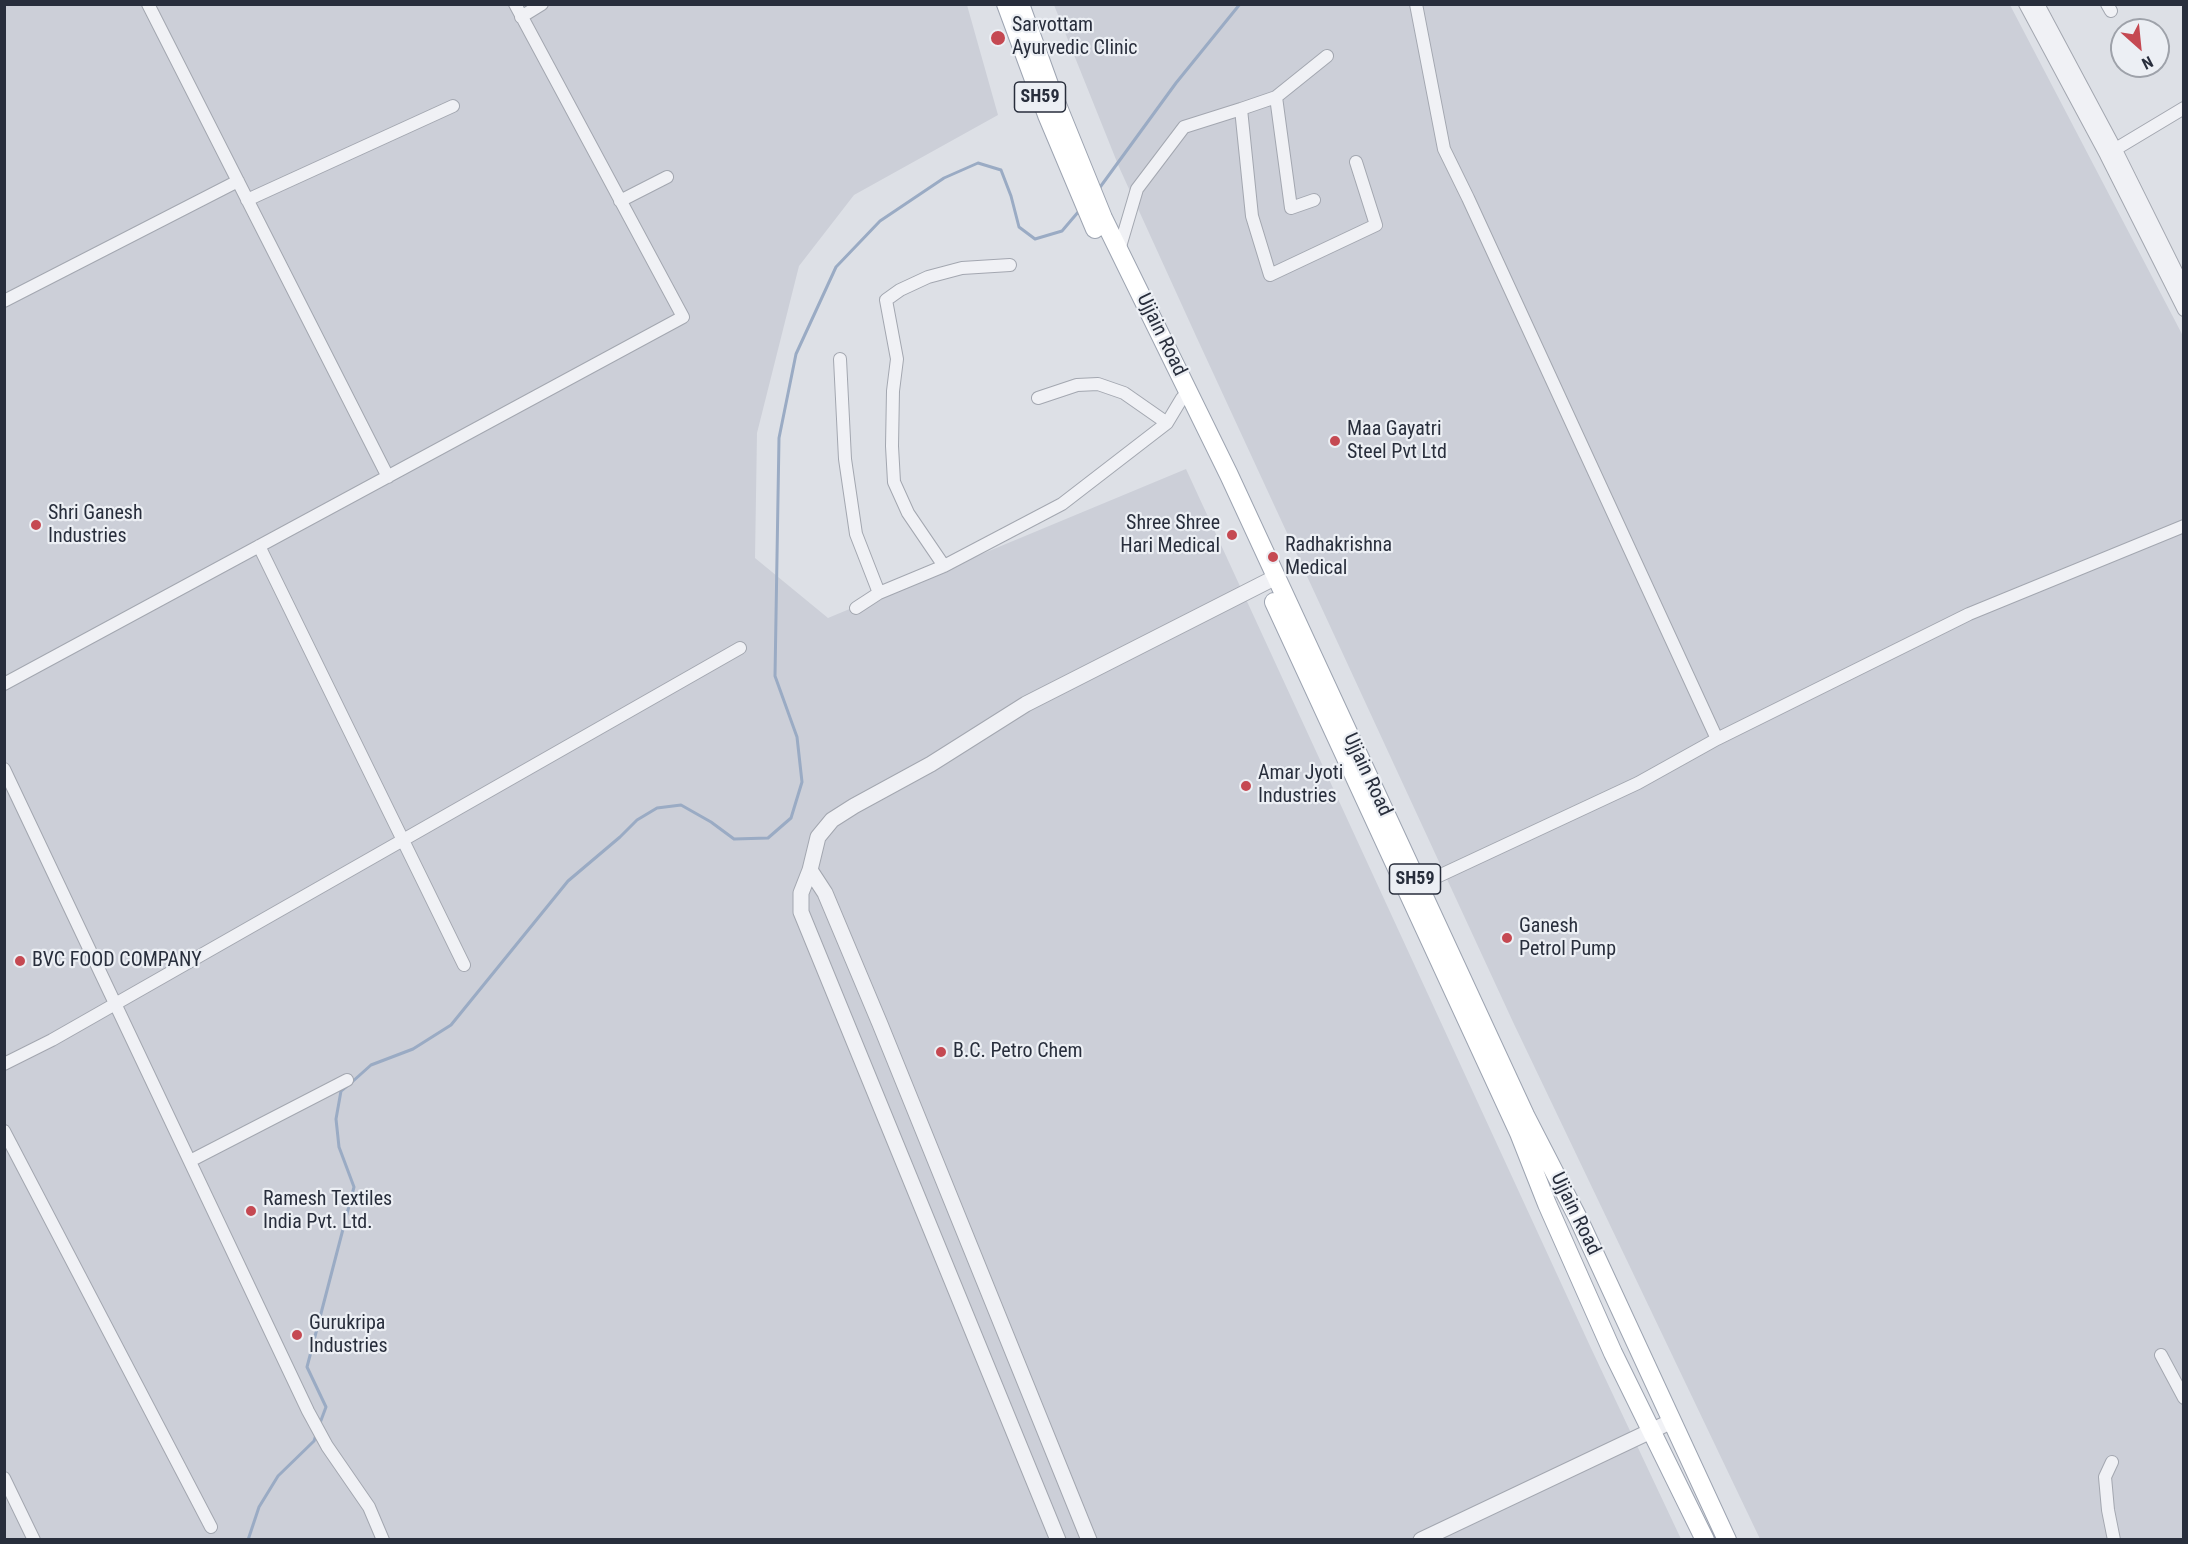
<!DOCTYPE html>
<html>
<head>
<meta charset="utf-8">
<style>
	body { margin:0 }
	#map { position:relative; width:2188px; height:1544px; overflow:hidden; background:#dde0e6; font-family:"Roboto Condensed",sans-serif }
	canvas { display:block }
	.frame { position:absolute; inset:0; border:6px solid #282e3c; pointer-events:none }
	.north { position:absolute; left:2110px; top:18px; width:60px; height:60px; box-sizing:border-box; background:#eceff4; border:2px solid #9ea2aa; border-radius:50%; rotate:153deg; font-size:16px; font-weight:700; line-height:24px; text-align:center; color:#282e3c }
	.north::after { content:''; display:block; margin:auto; width:21px; height:27px; background:#c54952; clip-path:polygon(50% 0,100% 100%,50% 72%,0 100%) }
</style>
</head>
<body>
<div id="map">
<canvas width="2188" height="1544"></canvas>
<div class="frame"></div>
<div class="north">N</div>
</div>
<script>
const context = document.querySelector('canvas').getContext('2d');
context.lineJoin = 'round';
function fillPath(path, color) { context.fillStyle = color; context.fill(path, 'evenodd'); }
const shape = rows => new Path2D(rows.map(r => 'M' + r).join(''));
function stroke(path, color, width, dash) { context.strokeStyle = color; context.lineWidth = width; context.lineCap = dash ? 'butt' : 'round'; context.setLineDash(dash || []); context.stroke(path); }
function label(font, color, halo, rows, align = 'center') {
  context.font = font + ' "Roboto Condensed",sans-serif'; context.lineWidth = 4.5; context.setLineDash([]); context.textBaseline = 'middle'; context.strokeStyle = halo; context.fillStyle = color; for (const [text, x, y, turn = 0] of rows) {
    context.save(); context.translate(x, y); context.rotate((+turn || 0) * Math.PI / 180); context.textAlign = isNaN(turn) ? turn : align; if (halo) context.strokeText(text, 0, 0); context.fillText(text, 0, 0); context.restore();
  }
}
fillPath(shape([
	[5,5,967,5,998,115,854,195,799,266,757,433,755,558,828,618,1186,469,1590,1346,1681,1539,5,1540],
	[1054,5,2010,5,2183,336,2183,1539,1760,1539,1513,1022,1196,336,1119,167]
]), '#cccfd8');
stroke(shape([
	[1098,190,1176,83,1240,4],
	[352,1082,371,1065,413,1049,451,1025,568,881,620,837,637,820,657,808,681,805,711,822,734,839,768,838,791,818,802,782,797,737,775,676,779,438,796,354,836,267,880,221,944,178,978,163,1001,170,1011,196,1019,227,1035,239,1062,231,1079,211],
	[320,1423,326,1407,307,1367,354,1187,339,1147,336,1119,341,1091,347,1086],
	[248,1540,259,1507,278,1476,314,1441,316,1435]
]), '#9aabc4', 3);
const minor = shape([
	[148,4,388,477],
	[1416,4,1444,149,1468,198,1717,739],
	[2025,4,2106,155,2184,310],
	[2038,4,2116,150,2184,287],
	[2107,4,2111,11],
	[521,17,542,4],
	[1276,97,1291,208,1314,200],
	[1241,109,1276,97,1327,56],
	[2109,153,2184,108],
	[247,200,453,106],
	[620,201,667,177],
	[1119,250,1137,189,1184,127,1241,109,1252,216,1270,275,1376,225,1356,162],
	[4,301,238,181],
	[840,359,845,459,856,534,879,593],
	[1038,398,1077,385,1098,384,1124,393,1167,423],
	[259,546,464,965],
	[944,566,908,513,894,482,892,446,893,391,897,359,886,300,900,290,928,277,962,268,1010,265],
	[856,608,879,593,944,566,1062,504,1167,423,1182,398],
	[4,684,683,317,515,4],
	[4,769,308,1411,327,1446,369,1507,383,1540],
	[1413,888,1638,783,1717,739,1969,614,2184,526],
	[4,1064,52,1040,740,648],
	[4,1131,211,1527],
	[190,1161,347,1080],
	[2161,1355,2184,1398],
	[2112,1462,2105,1477,2108,1510,2114,1540],
	[4,1478,34,1540]
]);
const tertiary = shape([
	[810,870,825,893,880,1024,1089,1540],
	[1058,1540,801,912,801,893,810,870,818,837,832,820,854,806,931,764,1026,704,1276,577],
	[1421,1540,1672,1421]
]);
const primary = shape([
	[1006,4,1047,115,1095,229],
	[1020,4,1051,90,1103,218,1229,475,1525,1115,1579,1220,1727,1540],
	[1274,602,1519,1133,1547,1204,1613,1353,1705,1540]
]);
stroke(minor, '#a3a7b0', 14);
stroke(tertiary, '#a3a7b0', 17);
stroke(primary, '#9da4b1', 20);
stroke(minor, '#f0f1f5', 12);
stroke(tertiary, '#f0f1f5', 15);
stroke(primary, '#fff', 18);
for (const [x, y, r, color] of [
	[998,38,8,"#c54952"],
	[1335,441,6,"#c54952"],
	[36,525,6,"#c54952"],
	[1232,535,6,"#c54952"],
	[1273,557,6,"#c54952"],
	[1246,786,6,"#c54952"],
	[1507,938,6,"#c54952"],
	[20,961,6,"#c54952"],
	[941,1052,6,"#c54952"],
	[251,1211,6,"#c54952"],
	[297,1335,6,"#c54952"]
]) { const dot = new Path2D(); dot.arc(x, y, r, 0, 2 * Math.PI); context.fillStyle = color; context.fill(dot); stroke(dot, '#eceff4', 2); }
for (const [x, y, w] of [
	[1040,97,51],
	[1415,879,51]
]) { const box = new Path2D(); box.roundRect(x - w / 2, y - 15, w, 30, 4.5); context.fillStyle = '#eceff4'; context.fill(box); stroke(box, '#282e3c', 1.5); }
label('bold 18px', '#282e3c', null, [
	["SH59",1040,97],
	["SH59",1415,879]
]);
label('20px', '#282e3c', '#eceff4', [
	["Sarvottam",1012,26],
	["Ayurvedic Clinic",1012,49],
	["Maa Gayatri",1347,430],
	["Steel Pvt Ltd",1347,453],
	["Shri Ganesh",48,514],
	["Industries",48,537],
	["Shree Shree",1220,524,"right"],
	["Hari Medical",1220,547,"right"],
	["Radhakrishna",1285,546],
	["Medical",1285,569],
	["Amar Jyoti",1258,774],
	["Industries",1258,797],
	["Ganesh",1519,927],
	["Petrol Pump",1519,950],
	["BVC FOOD COMPANY",32,961],
	["B.C. Petro Chem",953,1052],
	["Ramesh Textiles",263,1200],
	["India Pvt. Ltd.",263,1223],
	["Gurukripa",309,1324],
	["Industries",309,1347]
], 'left');
label('20px', '#282e3c', '#eceff4', [
	["Ujjain Road",1161,335,64],
	["Ujjain Road",1367,775,65],
	["Ujjain Road",1575,1214,64]
]);
</script>
</body>
</html>
